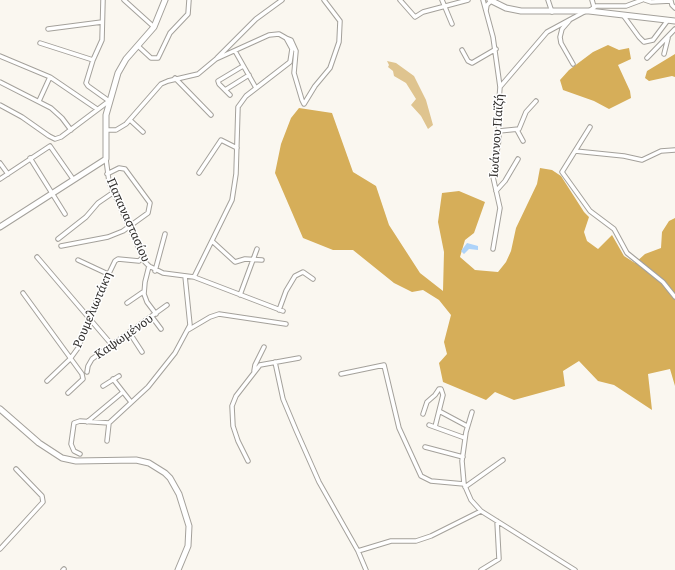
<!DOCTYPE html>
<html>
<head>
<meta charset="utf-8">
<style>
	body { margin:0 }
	canvas { display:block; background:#faf7f0 }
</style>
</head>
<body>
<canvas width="675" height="570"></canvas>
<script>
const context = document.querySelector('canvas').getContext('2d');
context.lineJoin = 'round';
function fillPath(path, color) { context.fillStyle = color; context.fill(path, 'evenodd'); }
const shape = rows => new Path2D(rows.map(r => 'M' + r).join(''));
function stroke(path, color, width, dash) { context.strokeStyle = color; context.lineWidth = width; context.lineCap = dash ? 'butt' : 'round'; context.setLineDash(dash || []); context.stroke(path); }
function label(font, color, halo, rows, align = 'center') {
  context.font = font + ' Literata,serif'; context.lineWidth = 3; context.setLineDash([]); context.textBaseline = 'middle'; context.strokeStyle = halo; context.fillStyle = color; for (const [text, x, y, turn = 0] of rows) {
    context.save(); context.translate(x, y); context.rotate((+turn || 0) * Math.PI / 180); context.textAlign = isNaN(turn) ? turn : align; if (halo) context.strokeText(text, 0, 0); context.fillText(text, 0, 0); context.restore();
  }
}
fillPath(shape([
	[387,61,396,63,414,76,426,100,433,125,428,129,421,116,411,105,416,99,406,83,394,76,393,71,388,67,389,65]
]), '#dfc48f');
fillPath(shape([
	[608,45,619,50,629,48,631,59,618,65,630,91,631,98,609,109,594,101,563,90,560,80,569,70,593,52],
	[675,54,675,77,672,76,649,81,645,78,647,71],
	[299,108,332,113,353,172,376,186,389,225,420,273,443,291,444,252,438,222,442,193,459,191,485,202,474,233,465,240,460,257,475,270,498,272,506,262,511,251,516,228,537,184,540,168,552,170,561,176,584,212,589,217,584,232,587,241,598,249,612,235,624,256,635,263,645,254,661,248,662,232,669,221,675,218,675,386,670,369,648,374,652,410,614,385,598,381,579,361,563,371,565,386,514,400,495,392,486,400,443,382,439,363,447,354,444,342,451,315,439,300,423,290,412,292,394,283,353,250,333,250,303,238,275,173,281,144,291,118]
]), '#d6ae59');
fillPath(shape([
	[467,243,478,246,478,250,469,249,464,254,461,251]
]), '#add3f9');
const street = shape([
	[124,0,154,27],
	[400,0,415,17,423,12,468,0],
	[442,0,452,24],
	[483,0,493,37,500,87,498,114,499,139,493,177,500,208,493,249],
	[548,0,552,12],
	[592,0,594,7],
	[645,0,651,2,671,1],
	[671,1,672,5,675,8],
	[486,11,487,5,491,1],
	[589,11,596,6,626,6,642,0],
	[623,15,639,37,644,42,653,40,668,20],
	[569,21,562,29,560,37,561,43,573,64],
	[48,29,102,22],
	[286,38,291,40,296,51,294,73,302,100,304,104,315,86,330,68,339,42,340,21,324,0],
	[40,43,93,60],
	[138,46,151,58,158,58,170,33,188,14,189,0],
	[462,50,468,61,472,63,496,49],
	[235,51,256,88],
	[664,54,668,38],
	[0,56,50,77,97,109],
	[217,58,256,19,282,0],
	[647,58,675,29],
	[175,78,211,115],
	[0,82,51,108,62,118,71,130],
	[500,87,547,32,584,12],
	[225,90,249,75],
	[230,95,219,84,218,81,243,66],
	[39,101,50,77],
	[0,105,22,117,49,136,55,139,61,137,109,101,88,86,86,83,93,60,102,40,103,0],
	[130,120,143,132],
	[590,127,562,172,590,211,614,229,627,253,663,282,675,297],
	[106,130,116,130,126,124,161,84,168,81,198,74,216,59,269,35,279,34,286,38,292,49,290,62,246,96,238,107,236,174,232,200,194,277],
	[517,130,523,141],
	[499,131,519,129,526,112,536,101],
	[575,151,624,156,642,160,661,151,675,150],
	[30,158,65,214],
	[106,159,109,182,145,262,149,266,163,273,194,277,283,311],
	[0,163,8,174],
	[199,173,221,140,237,148],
	[0,179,50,146,73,179],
	[496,191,505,181,518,159],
	[58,239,86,217,98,203,114,192],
	[212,241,235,262,245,259,262,260],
	[61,246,108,237,123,231,148,213,150,203,125,169,119,168,107,174],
	[37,257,112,345],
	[78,260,108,274],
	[149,266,145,282,144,294,147,302,156,314],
	[155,271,165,234],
	[23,293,82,374,83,379,68,393],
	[240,295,257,249],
	[127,303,143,292],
	[279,310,286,291,295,276,303,272,313,279],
	[152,317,161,329],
	[188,330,210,317,219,314,286,324],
	[129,332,142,352],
	[275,362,283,399,296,430,319,482,358,551,366,570],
	[254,371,255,365,264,347],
	[87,372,88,366,92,359,167,305],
	[341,374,384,365,399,428,421,476,431,481,464,484,471,500,481,511],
	[113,379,131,402],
	[47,381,70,359,78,348,99,294,115,261,118,259,139,261,143,257],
	[103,386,119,376],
	[439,411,467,426],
	[423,414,427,402,435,395,439,389,441,389,443,395,435,427],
	[87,422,123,392],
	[429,425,465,438],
	[107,441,109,423],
	[425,447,463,457],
	[80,454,74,451,71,444,74,423,80,421,109,423,148,387,175,353,190,325,185,276],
	[248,461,238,441,233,426,232,406,236,396,260,365,299,358],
	[464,484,462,461,466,432,472,412],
	[465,487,503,460],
	[0,549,43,502,42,496,16,469],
	[358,551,391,541,416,541,431,536,481,511,575,570],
	[63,570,64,569],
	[481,570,499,559,497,521]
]);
const secondary = shape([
	[490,0,506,8,521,11,589,11,675,21],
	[0,227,106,159,106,115,118,73,126,59,154,27,165,0],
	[0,409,39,443,62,458,76,461,136,460,149,463,165,473,170,478,179,494,189,526,188,546,178,570]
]);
stroke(street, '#a4a19b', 5.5);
stroke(secondary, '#a4a19b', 7);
stroke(street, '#fff', 3.5);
stroke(secondary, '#fff', 5);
label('12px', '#33312f', '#fff', [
	["Ιωάννου Παϊζή",497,136,-86],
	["Παπαναστασίου",128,220,66],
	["Ρουμελιωτάκη",93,310,-67],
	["Καψωμένου",124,337,-35]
]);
</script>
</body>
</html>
